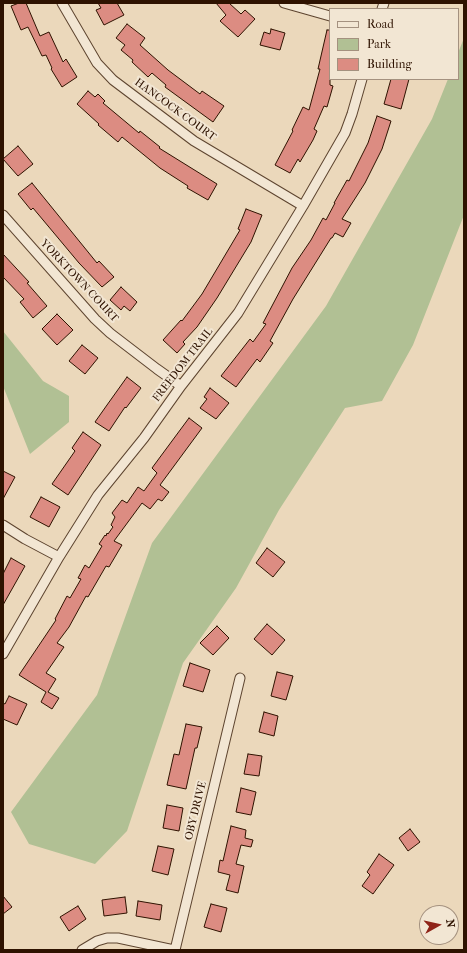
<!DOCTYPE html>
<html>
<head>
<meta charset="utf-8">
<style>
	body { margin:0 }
	#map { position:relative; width:467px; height:953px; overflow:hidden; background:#ebd8bb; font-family:"IM FELL French Canon",serif }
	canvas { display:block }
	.frame { position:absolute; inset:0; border:4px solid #2e1200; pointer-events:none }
	.legend { position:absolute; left:329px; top:8px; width:130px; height:72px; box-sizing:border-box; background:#f2e6d3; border:1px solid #a4917f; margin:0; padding:5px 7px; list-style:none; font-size:12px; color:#2e1200 }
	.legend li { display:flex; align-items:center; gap:8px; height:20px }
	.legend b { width:20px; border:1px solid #a4917f }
	.north { position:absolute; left:419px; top:905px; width:40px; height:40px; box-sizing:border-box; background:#f2e6d3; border:1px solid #a4917f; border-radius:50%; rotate:82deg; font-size:11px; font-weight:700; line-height:16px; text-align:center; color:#2e1200 }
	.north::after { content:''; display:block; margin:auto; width:14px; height:18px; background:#8f2418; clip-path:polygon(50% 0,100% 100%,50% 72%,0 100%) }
</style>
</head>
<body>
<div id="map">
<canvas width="467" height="953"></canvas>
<div class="frame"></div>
<ul class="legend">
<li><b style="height:5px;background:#f2e6d3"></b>Road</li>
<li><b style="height:11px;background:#b1c094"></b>Park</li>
<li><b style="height:11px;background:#dc8c82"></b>Building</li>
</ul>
<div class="north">N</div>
</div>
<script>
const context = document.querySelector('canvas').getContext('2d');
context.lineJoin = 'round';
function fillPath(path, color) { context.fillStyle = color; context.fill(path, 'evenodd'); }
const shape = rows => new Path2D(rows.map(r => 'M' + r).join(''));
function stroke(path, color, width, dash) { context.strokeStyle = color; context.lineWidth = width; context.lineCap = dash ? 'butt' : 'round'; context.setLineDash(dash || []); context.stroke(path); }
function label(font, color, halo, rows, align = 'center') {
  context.font = font + ' "IM FELL French Canon",serif'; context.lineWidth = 4; context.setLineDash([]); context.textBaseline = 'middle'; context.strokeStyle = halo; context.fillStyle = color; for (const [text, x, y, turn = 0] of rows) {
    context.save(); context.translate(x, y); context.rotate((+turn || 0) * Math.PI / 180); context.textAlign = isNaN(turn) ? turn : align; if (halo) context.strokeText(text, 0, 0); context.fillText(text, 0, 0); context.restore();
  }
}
fillPath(shape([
	[464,38,464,215,413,345,382,401,345,408,279,510,236,588,183,663,127,831,95,864,29,844,11,812,97,695,152,543,326,306,432,119,448,79,458,79,458,53],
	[3,331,43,381,69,396,69,422,30,454,3,386]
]), '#b1c094');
const building = shape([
	[19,3,26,3,40,36,49,32,63,62,66,59,77,77,62,87,51,69,52,68,46,55,42,56,28,27,21,30,11,6,19,3],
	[98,3,117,3,124,15,104,25,96,10,101,8,98,3],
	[216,3,229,3,241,14,245,10,255,19,238,37,220,21,226,15,216,3],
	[127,24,145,38,140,45,168,70,200,94,202,91,224,106,213,122,165,87,166,85,152,73,148,77,132,62,133,60,121,50,125,45,116,38,127,24],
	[271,29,285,33,280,50,260,45,264,32,270,34,271,29],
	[327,30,330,30,330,85,333,86,327,107,324,106,314,129,317,131,313,140,300,162,298,159,290,173,275,165,293,131,292,130,303,107,309,110,320,69,318,69,327,30],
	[391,79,409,79,401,109,384,104,391,79],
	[88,91,95,97,98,94,105,101,103,103,139,133,140,131,160,147,159,148,217,184,208,200,187,188,188,186,160,168,122,137,118,142,98,125,99,124,77,104,88,91],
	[377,116,391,121,382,149,365,183,342,219,351,223,343,237,335,233,332,238,331,238,293,299,270,341,273,343,260,362,257,359,236,387,221,376,250,339,253,342,266,324,263,323,292,268,311,240,323,218,326,220,335,203,334,203,347,180,349,181,368,143,377,116],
	[18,146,33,164,18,176,3,159,18,146],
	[32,183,97,263,99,261,114,277,102,287,79,263,33,208,31,210,18,194,32,183],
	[246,209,262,215,251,242,217,298,197,327,183,342,185,344,177,353,163,340,181,320,182,321,202,294,240,230,238,229,246,209],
	[3,254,29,282,27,283,47,306,33,318,20,302,24,299,3,277,3,254],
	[121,287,137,302,130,311,124,306,121,310,110,300,121,287],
	[57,314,73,330,57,345,42,329,57,314],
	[82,345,98,358,85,374,69,361,82,345],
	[127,377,141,388,126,408,125,407,109,431,95,422,107,405,127,377],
	[210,388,229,403,216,419,200,408,207,399,204,397,210,388],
	[189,418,202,428,160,485,169,492,162,501,158,499,150,509,142,503,114,541,122,545,109,567,106,566,88,597,86,596,69,627,57,643,64,647,46,673,56,679,48,692,59,698,52,709,41,702,46,692,19,675,56,620,55,619,67,596,70,598,81,579,78,578,85,565,89,568,102,546,99,544,105,535,106,536,107,533,108,534,113,527,111,525,115,517,112,513,122,500,127,503,138,487,144,491,157,473,152,468,189,418],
	[83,432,101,445,68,495,52,484,75,451,72,448,83,432],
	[3,471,15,477,3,499,3,471],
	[41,497,60,507,49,527,30,517,41,497],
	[267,548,285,562,273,577,256,563,267,548],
	[11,558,25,566,3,605,3,574,11,558],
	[267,624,285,640,272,655,254,639,267,624],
	[217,626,229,638,213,655,200,643,217,626],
	[190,663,210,670,203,692,183,686,190,663],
	[277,672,293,676,286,700,271,696,277,672],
	[9,696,27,704,17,725,3,719,3,703,5,704,9,696],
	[264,712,278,716,274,736,259,732,264,712],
	[186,724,202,727,197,748,195,748,186,789,167,785,174,754,179,755,186,724],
	[248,754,262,756,259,776,244,774,248,754],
	[241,788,256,792,251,815,236,812,241,788],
	[167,805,183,808,179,831,163,828,167,805],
	[231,826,246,830,245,838,253,840,251,847,241,845,236,864,244,866,238,893,226,890,230,875,218,872,220,860,223,861,231,826],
	[410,829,420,842,408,851,399,838,410,829],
	[158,846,174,849,168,875,152,871,158,846],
	[379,854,394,865,373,894,362,886,370,875,367,872,379,854],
	[3,896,12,907,3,914,3,896],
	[125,897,127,913,104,916,102,900,125,897],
	[138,901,162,905,160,920,136,916,138,901],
	[211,904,227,908,221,932,204,927,211,904],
	[78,906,86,919,69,931,60,917,78,906]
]);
fillPath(building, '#dc8c82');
stroke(building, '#2e1200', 1);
const minor = shape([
	[62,3,97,63,113,80,194,141,303,206],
	[284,3,330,16],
	[382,9,384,3],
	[3,215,95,319,110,333,157,369,181,386],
	[3,525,25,539,59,557],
	[3,654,59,557,98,495,144,438,181,386,238,313,303,206,345,133,352,114,362,79],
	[82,950,97,941,107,938,118,938,174,950],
	[175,950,240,678]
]);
stroke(minor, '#5d442f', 11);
stroke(minor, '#f2e6d3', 9);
label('11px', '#2e1200', '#f2e6d3', [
	["HANCOCK COURT",175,110,36],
	["YORKTOWN COURT",79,281,47],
	["FREEDOM TRAIL",183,365,-52],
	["OBY DRIVE",196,811,-76]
]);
</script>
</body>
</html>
